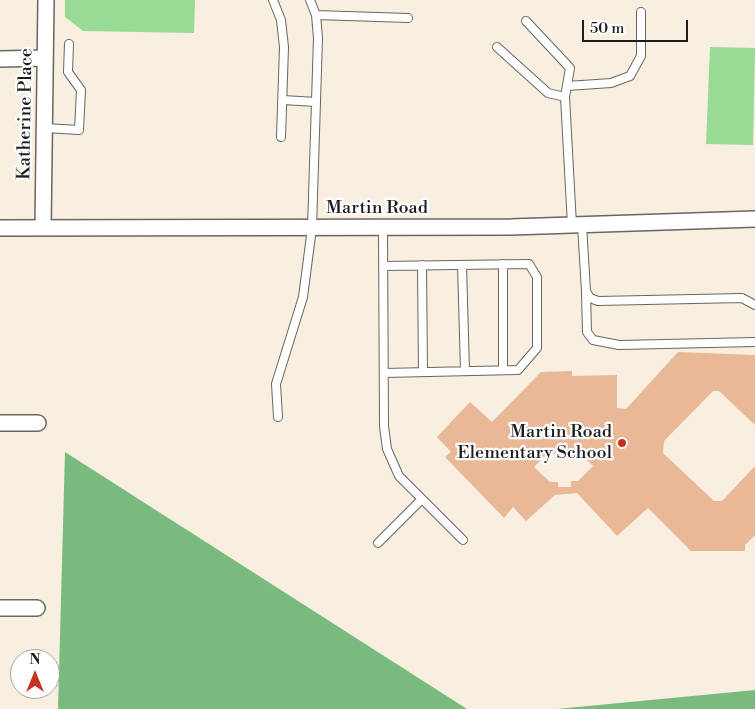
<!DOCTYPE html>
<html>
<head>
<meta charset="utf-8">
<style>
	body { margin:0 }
	#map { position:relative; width:755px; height:709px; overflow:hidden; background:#f8efe0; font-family:"Libre Bodoni",serif }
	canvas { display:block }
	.north { position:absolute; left:10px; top:649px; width:50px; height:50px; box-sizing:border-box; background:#fff; border:1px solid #a4a4a4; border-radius:50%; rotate:0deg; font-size:14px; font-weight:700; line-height:20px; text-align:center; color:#1c1c1c }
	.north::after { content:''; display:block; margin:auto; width:18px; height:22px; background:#c8321e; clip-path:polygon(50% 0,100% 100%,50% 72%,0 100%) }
	.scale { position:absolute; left:582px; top:20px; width:106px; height:22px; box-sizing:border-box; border:2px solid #1c1c1c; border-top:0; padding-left:6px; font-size:15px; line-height:18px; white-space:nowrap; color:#1c1c1c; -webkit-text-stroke:4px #fff; paint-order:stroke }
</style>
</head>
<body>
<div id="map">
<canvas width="755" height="709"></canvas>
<div class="north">N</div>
<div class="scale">50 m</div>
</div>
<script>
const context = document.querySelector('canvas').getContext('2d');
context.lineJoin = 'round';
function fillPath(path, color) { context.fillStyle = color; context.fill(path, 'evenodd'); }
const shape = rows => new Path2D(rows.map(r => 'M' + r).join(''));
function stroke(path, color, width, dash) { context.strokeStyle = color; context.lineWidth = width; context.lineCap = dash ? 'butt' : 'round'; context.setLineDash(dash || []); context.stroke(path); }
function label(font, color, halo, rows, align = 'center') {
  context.font = font + ' "Libre Bodoni",serif'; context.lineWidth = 4.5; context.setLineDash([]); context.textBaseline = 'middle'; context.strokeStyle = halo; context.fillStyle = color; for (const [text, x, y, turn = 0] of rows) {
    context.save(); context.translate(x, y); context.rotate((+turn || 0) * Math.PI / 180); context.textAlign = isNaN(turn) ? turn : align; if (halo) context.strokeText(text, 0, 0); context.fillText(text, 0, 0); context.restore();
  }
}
fillPath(shape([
	[65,0,195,0,194,33,83,31,65,17],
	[710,47,755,48,753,145,706,144]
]), '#97db94');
fillPath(shape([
	[65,452,467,709,58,709],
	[755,690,755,709,557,709]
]), '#79bb7e');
fillPath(shape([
	[678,352,755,355,755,425,719,391,713,391,664,441,663,453,714,501,722,501,755,466,755,535,745,545,745,551,691,551,648,508,617,536,577,493,555,495,526,521,513,507,504,518,445,457,451,452,437,437,470,402,492,422,541,372,572,371,572,376,617,375,617,408,626,409],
	[580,453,593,466,578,481,571,481,571,487,558,487,558,482,550,482,534,467,547,454]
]), '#e9b896');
const lane = shape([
	[273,0,281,20,284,47,281,137],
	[316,15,408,18],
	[526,21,570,68,565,97,572,225],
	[497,47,548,93,565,97],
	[567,86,611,83,630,76,641,56,641,12],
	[283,100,316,102],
	[44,128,79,130,81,90,68,72,69,44],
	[582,225,586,291,590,298,598,301,742,298,755,305],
	[383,228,384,426,387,449,399,476,463,540],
	[503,264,503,370],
	[422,265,423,372],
	[462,265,465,371],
	[383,266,529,264,537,277,537,348,518,370,384,373],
	[586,293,587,332,593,340,619,345,755,342],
	[278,417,276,384,303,297,312,228,318,38,316,15,310,0],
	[378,543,422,499]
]);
const street = shape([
	[0,59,45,58],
	[0,228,511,227,755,219],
	[43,228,46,0],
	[0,423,38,423],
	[0,608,37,608]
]);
stroke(lane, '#696661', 10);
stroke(street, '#696661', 18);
stroke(lane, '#fff', 8);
stroke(street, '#fff', 15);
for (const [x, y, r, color] of [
	[622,443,5,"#c8321e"]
]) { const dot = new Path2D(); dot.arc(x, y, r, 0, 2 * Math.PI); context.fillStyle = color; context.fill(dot); stroke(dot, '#fff', 2); }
label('18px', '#1c1c1c', '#fff', [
	["Katherine Place",26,114,-89],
	["Martin Road",377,209]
]);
label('18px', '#1c1c1c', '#fff', [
	["Martin Road",612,433],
	["Elementary School",612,454]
], 'right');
</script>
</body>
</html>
